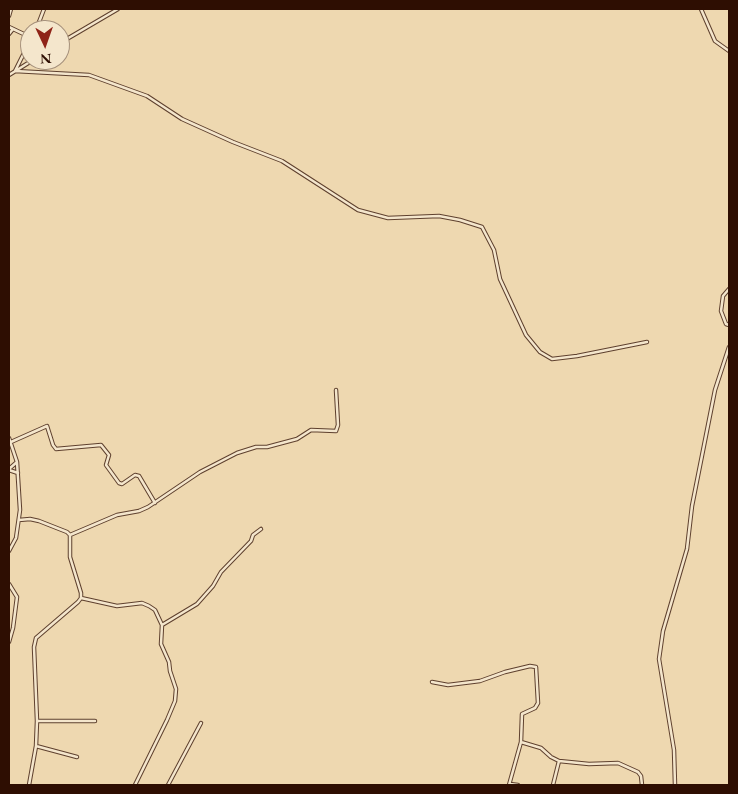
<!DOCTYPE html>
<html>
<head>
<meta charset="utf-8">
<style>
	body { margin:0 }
	#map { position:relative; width:738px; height:794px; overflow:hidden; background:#eed8b0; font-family:"EB Garamond",serif }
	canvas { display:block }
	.frame { position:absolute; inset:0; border:10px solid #2e0e02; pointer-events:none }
	.north { position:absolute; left:20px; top:20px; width:50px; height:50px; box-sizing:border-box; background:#f4e6cc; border:1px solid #a5907b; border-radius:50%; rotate:177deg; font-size:14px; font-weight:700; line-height:20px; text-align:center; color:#2e0e02 }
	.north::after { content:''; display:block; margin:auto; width:18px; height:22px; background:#8f2418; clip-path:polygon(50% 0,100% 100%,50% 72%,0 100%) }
</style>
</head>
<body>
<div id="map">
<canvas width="738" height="794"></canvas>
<div class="frame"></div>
<div class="north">N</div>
</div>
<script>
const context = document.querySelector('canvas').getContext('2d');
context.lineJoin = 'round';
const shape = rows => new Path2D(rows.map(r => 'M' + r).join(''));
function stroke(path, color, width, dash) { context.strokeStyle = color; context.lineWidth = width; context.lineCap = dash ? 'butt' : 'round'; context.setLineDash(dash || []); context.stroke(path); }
const minor = shape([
	[701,9,715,41,729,51],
	[9,16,11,9],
	[9,27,30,37],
	[36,30,44,9],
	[9,34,13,29],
	[30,41,15,71,89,75,147,96,182,119,233,142,282,161,358,210,388,218,439,216,460,220,482,227,494,250,500,279,526,335,540,352,552,359,577,356,647,342],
	[60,43,118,9],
	[9,75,33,60],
	[729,289,723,296,721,311,726,324,729,325],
	[9,438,17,462,20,510,16,538,9,551],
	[11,442,47,426,53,445,56,449,101,445,109,455,106,465,119,483,122,484,135,475,139,476,155,503],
	[9,469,17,462],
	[9,470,18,473],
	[19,520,30,519,39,521,67,532,70,535,70,557,81,593,81,598,78,602,36,638,34,647,37,721,36,746,29,785],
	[70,535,117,515,139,511,148,507,200,472,237,453,256,447,267,447,297,439,311,430,336,431,338,425,336,390],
	[9,584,17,597,13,628,9,642],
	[81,598,117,606,142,603,149,606,155,610,162,625],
	[432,682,448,685,480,681,505,672,530,666,536,667,538,703,535,708,522,714,521,742,509,785],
	[37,721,95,721],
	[521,742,541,748,551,757,559,761,589,764,618,763,638,772,641,776,642,785],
	[36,746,77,757],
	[510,784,518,785],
	[135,785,167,720,175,701,176,689,170,671,169,662,161,644,162,625,197,604,213,586,221,572,251,541,253,535,261,529],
	[168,785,201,723],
	[553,785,559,761],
	[675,785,674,750,659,659,663,631,687,549,692,506,715,390,729,347]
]);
stroke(minor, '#5e402e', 4.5);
stroke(minor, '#f4e6cc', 2.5);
</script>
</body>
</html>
